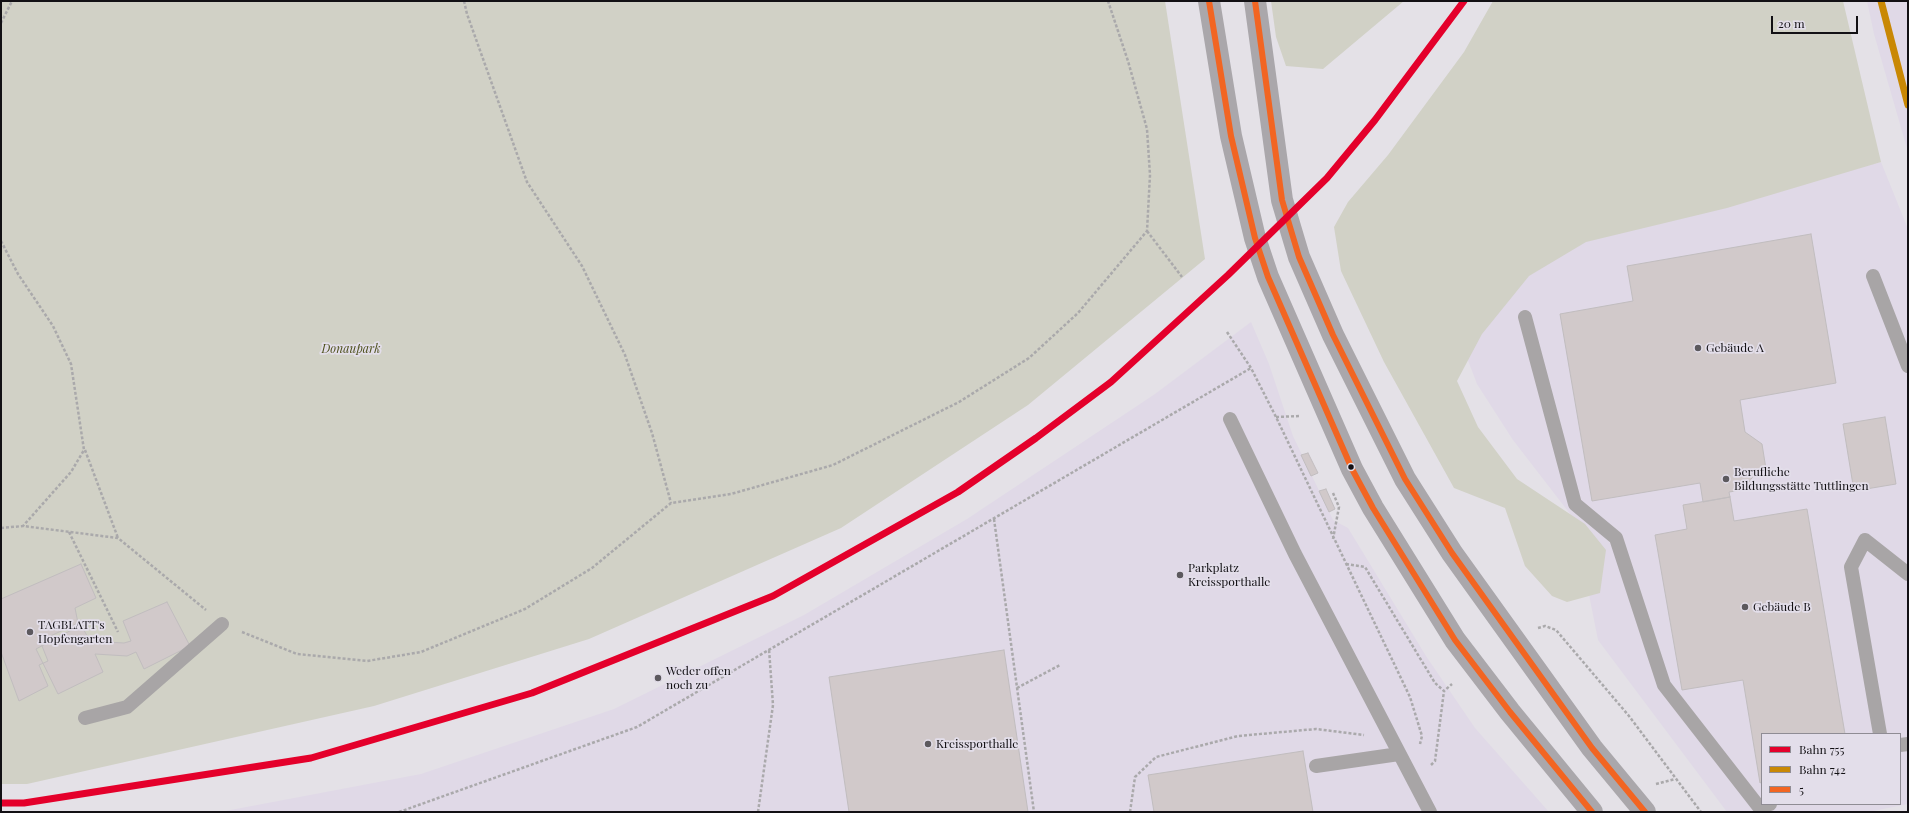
<!DOCTYPE html>
<html>
<head>
<meta charset="utf-8">
<style>
	body { margin:0 }
	#map { position:relative; width:1909px; height:813px; overflow:hidden; background:#e4e1e7; font-family:"Playfair Display",serif }
	canvas { display:block }
	.frame { position:absolute; inset:0; border:2px solid #121014; pointer-events:none }
	.legend { position:absolute; left:1761px; top:733px; width:140px; height:72px; box-sizing:border-box; background:#e3deea; border:1px solid #8f8c94; margin:0; padding:5px 7px; list-style:none; font-size:12px; color:#121014 }
	.legend li { display:flex; align-items:center; gap:8px; height:20px }
	.legend b { width:20px; border:1px solid #8f8c94 }
	.scale { position:absolute; left:1771px; top:16px; width:87px; height:18px; box-sizing:border-box; border:2px solid #121014; border-top:0; padding-left:5px; font-size:12px; line-height:14px; white-space:nowrap; color:#121014; -webkit-text-stroke:3px #e3deea; paint-order:stroke }
</style>
</head>
<body>
<div id="map">
<canvas width="1909" height="813"></canvas>
<div class="frame"></div>
<ul class="legend">
<li><b style="height:5px;background:#e4002b"></b>Bahn 755</li>
<li><b style="height:5px;background:#c98804"></b>Bahn 742</li>
<li><b style="height:5px;background:#f26522"></b>5</li>
</ul>
<div class="scale">20 m</div>
</div>
<script>
const context = document.querySelector('canvas').getContext('2d');
context.lineJoin = 'round';
function fillPath(path, color) { context.fillStyle = color; context.fill(path, 'evenodd'); }
const shape = rows => new Path2D(rows.map(r => 'M' + r).join(''));
function stroke(path, color, width, dash) { context.strokeStyle = color; context.lineWidth = width; context.lineCap = dash ? 'butt' : 'round'; context.setLineDash(dash || []); context.stroke(path); }
function label(font, color, halo, rows, align = 'center') {
  context.font = font + ' "Playfair Display",serif'; context.lineWidth = 3.5; context.setLineDash([]); context.textBaseline = 'middle'; context.strokeStyle = halo; context.fillStyle = color; for (const [text, x, y, turn = 0] of rows) {
    context.save(); context.translate(x, y); context.rotate((+turn || 0) * Math.PI / 180); context.textAlign = isNaN(turn) ? turn : align; if (halo) context.strokeText(text, 0, 0); context.fillText(text, 0, 0); context.restore();
  }
}
fillPath(shape([
	[1867,1,1908,1,1908,152,1874,34],
	[1881,162,1908,229,1908,804,1868,812,1727,812,1598,640,1574,519,1513,440,1477,384,1461,342,1533,241],
	[1762,734,1900,734,1900,804,1762,804],
	[1251,322,1269,364,1293,436,1333,520,1348,528,1426,656,1475,728,1549,812,220,812,421,774,614,709,804,615,967,519,1155,394]
]), '#e0d9e7');
fillPath(shape([
	[1,1,1165,1,1205,259,1028,405,841,528,589,639,374,706,27,784,1,784],
	[1271,1,1404,1,1323,69,1286,66,1276,37],
	[1493,1,1843,1,1881,162,1727,208,1586,242,1529,276,1482,334,1457,381,1478,427,1517,479,1585,524,1606,550,1600,593,1567,602,1552,596,1525,566,1505,508,1454,488,1384,362,1341,271,1334,227,1348,202,1388,155,1464,52]
]), '#d1d1c6');
const building = shape([
	[1811,234,1836,383,1740,400,1745,432,1762,444,1766,469,1757,471,1743,490,1729,492,1730,497,1703,502,1700,483,1592,501,1560,314,1633,301,1627,266,1811,234],
	[1885,417,1896,484,1854,491,1843,424,1885,417],
	[1308,453,1318,473,1311,476,1301,455,1308,453],
	[1326,489,1335,509,1329,512,1319,491,1326,489],
	[1730,497,1734,521,1807,509,1845,734,1762,734,1762,782,1760,783,1743,680,1682,690,1655,535,1687,529,1683,505,1730,497],
	[81,564,96,598,75,608,78,623,40,641,48,661,39,665,48,686,19,701,1,652,1,599,81,564],
	[167,602,190,646,144,669,136,652,127,656,95,654,103,672,58,694,36,649,81,625,90,641,124,643,131,641,123,621,167,602],
	[1004,650,1028,812,849,812,829,677,1004,650],
	[1303,751,1313,812,1154,812,1148,775,1303,751]
]);
fillPath(building, '#d1c9ca');
stroke(building, '#c1bdbf', 1);
stroke(shape([
	[464,1,467,14,527,182,582,266,625,355,652,433,671,503],
	[1,23,12,1],
	[1147,231,1182,277],
	[1,241,18,274,53,326,71,364,84,450,71,472,23,526],
	[1227,332,1251,368,1276,417,1410,697,1422,736,1420,744],
	[1276,417,1300,416],
	[85,450,118,538],
	[1333,493,1339,507,1333,539],
	[994,519,1034,812],
	[1,528,23,526,118,538,206,610],
	[69,532,118,632],
	[1346,564,1365,567,1435,683,1444,691,1452,684],
	[1538,628,1545,626,1556,630,1629,716,1701,812],
	[242,632,297,654,367,661,421,652,525,609,592,568,671,503,731,494,833,465,959,402,1029,358,1078,313,1147,231,1150,175,1147,129,1128,61,1108,1],
	[1017,688,1060,665],
	[1431,765,1435,761,1444,691],
	[1656,784,1675,779],
	[399,812,637,727,1251,368],
	[758,812,773,705,769,649],
	[1130,812,1135,777,1156,757,1238,736,1316,729,1364,735]
]), '#aaa9ab', 2.5, [3, 2]);
stroke(shape([
	[1873,276,1908,366],
	[1525,317,1575,504,1616,538,1664,685,1759,807,1770,804],
	[1230,419,1295,554,1430,812],
	[85,718,127,707,222,624],
	[1880,734,1851,567,1865,540,1908,574],
	[1900,745,1908,744],
	[1316,766,1399,754]
]), '#a8a5a6', 14);
stroke(shape([
	[1209,1,1231,136,1255,238,1268,277,1352,469,1373,508,1455,640,1510,712,1592,812],
	[1255,1,1282,200,1299,257,1333,335,1405,479,1452,553,1592,748,1645,812]
]), '#aaa7ab', 22);
stroke(shape([
	[1209,1,1231,136,1255,238,1268,277,1352,469,1373,508,1455,640,1510,712,1592,812],
	[1255,1,1282,200,1299,257,1333,335,1405,479,1452,553,1592,748,1645,812]
]), '#f26522', 6);
stroke(shape([
	[1,803,24,803,311,758,532,693,773,596,958,492,1036,438,1111,382,1228,275,1327,178,1375,120,1464,1]
]), '#e4002b', 7);
stroke(shape([
	[1881,1,1908,105]
]), '#c98804', 7);
for (const [x, y, r, color] of [
	[1698,348,4,"#5c595e"],
	[1351,467,3.5,"#121014"],
	[1726,479,4,"#5c595e"],
	[1180,575,4,"#5c595e"],
	[1745,607,4,"#5c595e"],
	[30,632,4,"#5c595e"],
	[658,678,4,"#5c595e"],
	[928,744,4,"#5c595e"]
]) { const dot = new Path2D(); dot.arc(x, y, r, 0, 2 * Math.PI); context.fillStyle = color; context.fill(dot); stroke(dot, '#e3deea', 1.5); }
label('12px', '#121014', '#e3deea', [
	["Gebäude A",1706,348],
	["Berufliche",1734,472],
	["Bildungsstätte Tuttlingen",1734,486],
	["Parkplatz",1188,568],
	["Kreissporthalle",1188,582],
	["Gebäude B",1753,607],
	["TAGBLATT's",38,625],
	["Hopfengarten",38,639],
	["Weder offen",666,671],
	["noch zu",666,685],
	["Kreissporthalle",936,744]
], 'left');
label('italic 12px', '#4d501b', '#e3deea', [
	["Donaupark",351,349]
]);
</script>
</body>
</html>
